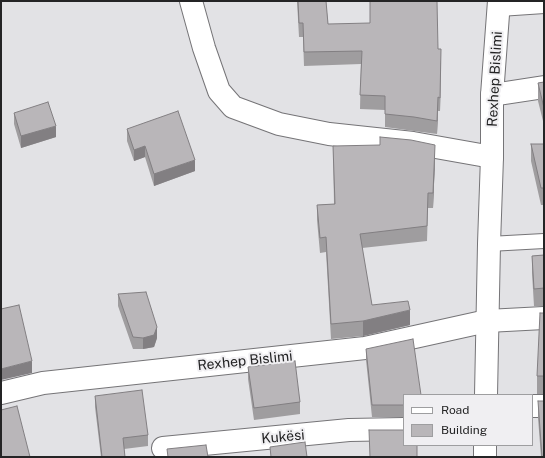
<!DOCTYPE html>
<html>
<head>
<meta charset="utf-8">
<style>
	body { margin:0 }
	#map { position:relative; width:545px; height:458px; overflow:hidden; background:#e2e2e5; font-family:"Public Sans",sans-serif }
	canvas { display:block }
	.frame { position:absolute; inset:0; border:2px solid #242425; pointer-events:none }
	.legend { position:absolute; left:403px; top:394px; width:130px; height:52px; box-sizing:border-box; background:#f0eff2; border:1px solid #9e9ea0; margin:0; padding:5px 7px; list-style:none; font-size:12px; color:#242425 }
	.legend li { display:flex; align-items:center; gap:8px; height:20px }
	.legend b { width:20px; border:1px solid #9e9ea0 }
</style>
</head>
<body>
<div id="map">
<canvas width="545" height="458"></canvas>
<div class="frame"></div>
<ul class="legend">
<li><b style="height:5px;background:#fff"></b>Road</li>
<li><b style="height:11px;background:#b9b6b9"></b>Building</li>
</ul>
</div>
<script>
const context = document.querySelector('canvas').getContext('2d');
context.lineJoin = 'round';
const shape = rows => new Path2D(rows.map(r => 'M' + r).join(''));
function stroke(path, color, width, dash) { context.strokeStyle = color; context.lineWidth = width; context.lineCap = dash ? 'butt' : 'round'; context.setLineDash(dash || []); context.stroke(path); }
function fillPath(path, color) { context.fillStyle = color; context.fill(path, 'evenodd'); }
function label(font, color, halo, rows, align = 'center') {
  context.font = font + ' "Public Sans",sans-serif'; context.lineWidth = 4; context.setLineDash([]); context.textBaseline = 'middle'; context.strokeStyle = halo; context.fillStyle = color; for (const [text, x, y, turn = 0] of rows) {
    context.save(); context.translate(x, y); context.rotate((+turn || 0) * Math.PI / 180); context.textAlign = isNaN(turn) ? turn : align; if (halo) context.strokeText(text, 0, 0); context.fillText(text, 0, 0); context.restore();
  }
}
const service = shape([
	[489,244,544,241]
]);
const minor = shape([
	[191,1,204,48,219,91,233,107,279,124,329,134,413,143,492,157],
	[499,5,544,2],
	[492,95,544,87],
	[1,393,43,383,365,348,487,321,544,318],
	[532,406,544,406],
	[163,448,349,430,404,429]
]);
const primary = shape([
	[486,395,489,244,492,157,492,95,499,1],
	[485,457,485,445]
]);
stroke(service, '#757477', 16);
stroke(minor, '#757477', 24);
stroke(primary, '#757477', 24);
stroke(service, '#fff', 14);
stroke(minor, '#fff', 22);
stroke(primary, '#fff', 22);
fillPath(shape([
	[297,1,326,1,328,24,438,49,441,63,440,111,438,111,437,134,414,131,385,127,385,110,360,109,361,64,304,66,303,37,299,37],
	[543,1,544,1,544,25,543,15],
	[544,82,544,125,538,101,538,83],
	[14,113,56,137,21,148,14,124],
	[127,129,195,171,154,186,145,157,134,161,127,141],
	[531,144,544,144,544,205,541,205,531,161],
	[333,146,435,160,433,208,428,208,427,241,362,248,372,305,410,325,363,336,331,339,326,252,320,253,317,220,317,205,334,204],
	[544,255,544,306,534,306,532,273,532,256],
	[118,294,157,338,154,347,143,349,133,349,118,306],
	[544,313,544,394,537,394,537,376],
	[366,349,404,395,404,417,372,417,366,360],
	[248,367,300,402,300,414,254,420,248,379],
	[95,396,148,435,148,446,124,449,125,457,101,457,95,407],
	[538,401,544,457,541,457,538,418]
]), '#9f9d9f');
fillPath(shape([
	[441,49,441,63,440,111,440,98],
	[438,97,438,111,437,134,437,121],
	[56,126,56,137,21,148,21,136],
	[435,145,435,160,433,208,433,193],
	[145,146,145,157,134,161,134,150],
	[195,160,195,171,154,186,154,174],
	[410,310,410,325,363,336,363,321],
	[157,327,157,338,154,347,143,349,143,338],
	[32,361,32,373,1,380,1,369]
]), '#827f82');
const building = shape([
	[298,1,326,1,328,24,370,23,370,1,437,1,438,49,441,49,440,98,438,97,437,121,414,117,385,114,385,96,360,95,362,51,304,52,303,23,299,23,298,1],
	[544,82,544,108,538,83,544,82],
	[48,102,56,126,21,136,14,113,48,102],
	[178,111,195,160,154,174,145,146,134,150,127,129,178,111],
	[380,137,411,140,435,145,433,193,428,193,427,226,360,234,372,305,408,301,410,310,363,321,331,324,326,237,320,238,317,205,335,204,333,146,380,145,380,137],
	[531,144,544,144,544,188,541,188,531,144],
	[544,255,544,288,534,289,532,256,544,255],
	[146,292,157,327,154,335,143,338,133,337,118,294,146,292],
	[19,305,32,361,1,369,1,309,19,305],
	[540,313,544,313,544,376,537,376,540,313],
	[413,339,421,395,404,395,404,405,372,405,366,349,413,339],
	[295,361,300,402,254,408,248,367,295,361],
	[142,390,148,435,123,438,125,457,102,457,95,396,142,390],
	[538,401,544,401,544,457,542,457,538,401],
	[17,406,30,457,1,457,1,410,17,406],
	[369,430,404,430,404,445,417,445,417,457,370,457,369,430],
	[305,442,307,457,271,457,270,447,305,442],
	[206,445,208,457,168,457,167,449,206,445]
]);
fillPath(building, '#b9b6b9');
stroke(building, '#827f82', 1);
label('14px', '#242425', '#f0eff2', [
	["Rexhep Bislimi",495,79,-87],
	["Rexhep Bislimi",245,361,-6],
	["Kukësi",283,437,-5]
]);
</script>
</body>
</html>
